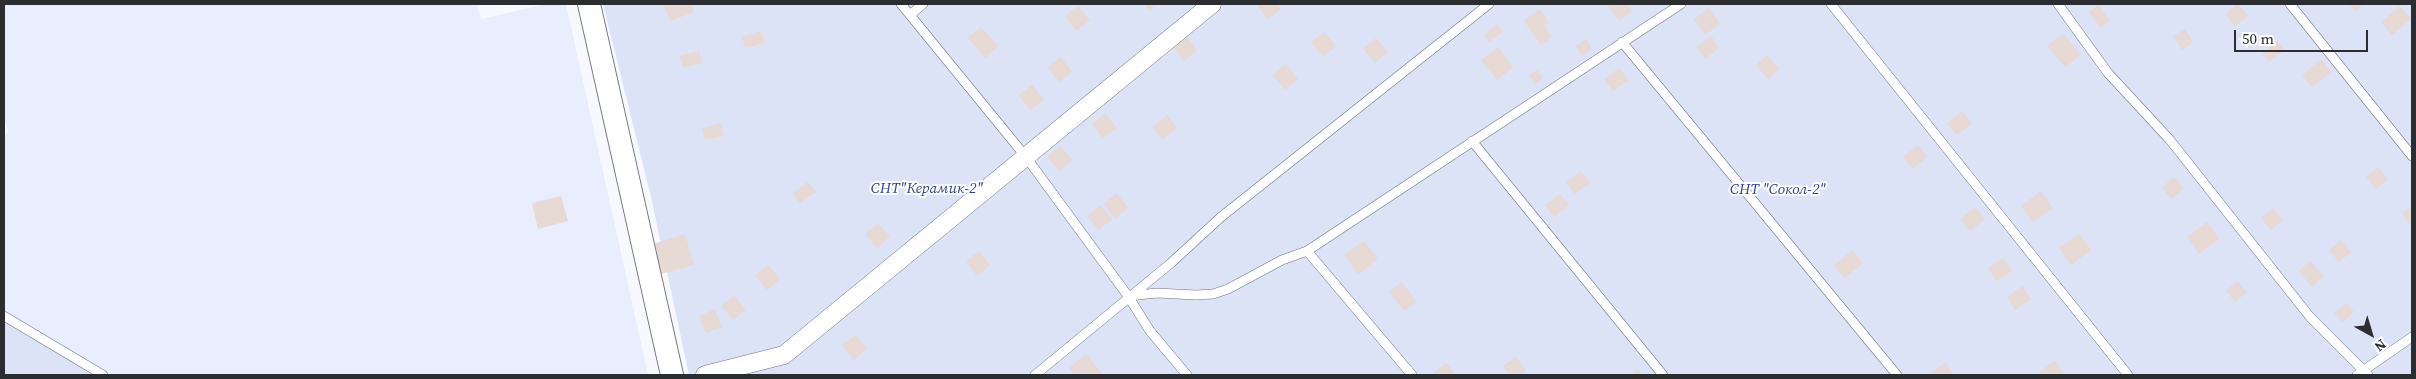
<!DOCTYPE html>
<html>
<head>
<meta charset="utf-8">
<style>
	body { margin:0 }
	#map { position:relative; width:2416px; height:379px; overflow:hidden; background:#f7f9fe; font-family:"Source Serif 4",serif }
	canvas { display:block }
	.frame { position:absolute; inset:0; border:5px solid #2b2d31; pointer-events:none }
	.north { position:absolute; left:2346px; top:309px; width:50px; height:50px; -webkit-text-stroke:4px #fff; paint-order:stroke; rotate:141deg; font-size:14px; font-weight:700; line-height:20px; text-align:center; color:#2b2d31 }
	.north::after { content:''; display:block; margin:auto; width:18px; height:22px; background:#2b2d31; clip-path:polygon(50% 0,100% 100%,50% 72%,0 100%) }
	.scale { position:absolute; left:2234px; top:30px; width:134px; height:22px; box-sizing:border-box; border:2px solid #2b2d31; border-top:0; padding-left:6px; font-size:15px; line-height:18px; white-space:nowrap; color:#2b2d31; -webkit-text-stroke:4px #fff; paint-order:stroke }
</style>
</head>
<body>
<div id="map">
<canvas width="2416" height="379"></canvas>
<div class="frame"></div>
<div class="north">N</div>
<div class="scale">50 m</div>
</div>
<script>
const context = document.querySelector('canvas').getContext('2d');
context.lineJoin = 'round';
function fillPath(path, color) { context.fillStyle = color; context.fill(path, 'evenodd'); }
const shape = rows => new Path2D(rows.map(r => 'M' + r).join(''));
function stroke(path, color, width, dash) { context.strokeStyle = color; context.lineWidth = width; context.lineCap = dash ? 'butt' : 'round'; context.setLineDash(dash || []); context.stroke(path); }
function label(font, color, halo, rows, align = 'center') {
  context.font = font + ' "Source Serif 4",serif'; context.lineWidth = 4; context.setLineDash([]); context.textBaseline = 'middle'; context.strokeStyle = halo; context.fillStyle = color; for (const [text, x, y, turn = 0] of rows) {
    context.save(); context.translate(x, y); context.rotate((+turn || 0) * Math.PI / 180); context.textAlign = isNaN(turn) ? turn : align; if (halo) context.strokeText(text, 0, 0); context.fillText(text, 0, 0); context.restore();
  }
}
fillPath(shape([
	[4,4,477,4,481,19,546,4,566,4,648,375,92,375,4,312,4,140,8,131,4,116]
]), '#e8eefd');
fillPath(shape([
	[603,4,2412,4,2412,375,689,375,651,197],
	[4,312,15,321,92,375,4,375]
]), '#dce3f7');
fillPath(shape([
	[663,4,691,4,694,12,670,21],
	[1144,4,1157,4,1149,10],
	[1256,4,1277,4,1281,9,1268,19],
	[1607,4,1627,4,1632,11,1619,21],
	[2238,4,2248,16,2235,26,2225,14],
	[2349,4,2364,4,2355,11],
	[2098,5,2110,20,2101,28,2089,12],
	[1078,6,1090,20,1076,31,1065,16],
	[2400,6,2411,19,2392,35,2381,22],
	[1709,8,1720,24,1705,35,1694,19],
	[1540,9,1549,22,1544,26,1552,37,1541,45,1524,21],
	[1497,24,1503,31,1489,42,1484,35],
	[981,27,998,46,985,58,968,38],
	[2185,29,2193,42,2182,50,2173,36],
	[761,31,764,43,745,48,742,36],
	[1324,32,1336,46,1323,57,1311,42],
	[2063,33,2081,55,2065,67,2047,46],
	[1186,36,1197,50,1184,61,1173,47],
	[1711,36,1719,48,1705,59,1696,47],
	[1376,38,1388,52,1375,63,1363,49],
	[1586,39,1592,49,1582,56,1576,46],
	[2277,41,2285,50,2269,62,2262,53],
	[1498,47,1513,67,1497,80,1481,60],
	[699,51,702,63,683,68,679,56],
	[1767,55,1779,69,1768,79,1756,65],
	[1061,57,1072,72,1059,82,1047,67],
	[2321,59,2331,72,2312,87,2302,75],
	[1286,64,1298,79,1285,90,1273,75],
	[1619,68,1628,80,1613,91,1604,79],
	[1537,70,1543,78,1535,84,1529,75],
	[1032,85,1044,100,1030,110,1019,95],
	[1962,111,1972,123,1957,135,1947,123],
	[1105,113,1117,128,1103,138,1092,124],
	[1167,115,1177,128,1163,140,1152,127],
	[721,123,724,136,705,140,702,128],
	[1918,145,1927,157,1913,169,1903,157],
	[1061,146,1072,160,1059,171,1047,156],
	[2378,167,2388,179,2376,189,2366,177],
	[1581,171,1590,183,1575,194,1566,182],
	[2174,177,2184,189,2171,199,2162,187],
	[808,182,816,192,800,203,793,193],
	[2041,191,2053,208,2033,222,2021,206],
	[1117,193,1128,208,1115,218,1103,204],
	[1560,194,1569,205,1554,217,1545,205],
	[561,196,568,221,538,229,532,203],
	[1100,205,1112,219,1099,230,1087,216],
	[2412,206,2412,227,2402,213],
	[1975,207,1985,219,1970,231,1960,219],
	[2273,208,2283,220,2271,230,2261,218],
	[2207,222,2219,239,2199,254,2187,237],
	[878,223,890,237,877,248,865,234],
	[685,234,694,265,661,274,653,244],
	[2079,234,2091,250,2071,265,2059,248],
	[2341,240,2351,252,2339,262,2329,250],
	[1364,241,1378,259,1358,274,1344,255],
	[1852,250,1863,263,1845,278,1834,266],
	[979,251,990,265,977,276,966,261],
	[2003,258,2012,271,1996,281,1988,268],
	[2310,261,2324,276,2312,287,2299,271],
	[768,265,780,279,767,290,755,275],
	[2237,281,2247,292,2235,302,2226,291],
	[1402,282,1417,302,1404,311,1389,292],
	[2022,286,2031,299,2015,310,2007,297],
	[734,295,746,310,733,320,721,306],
	[2346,303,2354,312,2342,322,2334,313],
	[715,309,722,327,706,333,699,316],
	[856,335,867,349,854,360,842,345],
	[1086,354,1103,375,1075,375,1069,368],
	[1516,357,1526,371,1520,375,1510,375,1503,366],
	[2055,361,2064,374,2042,375,2039,372],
	[1946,362,1954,375,1932,375,1930,373],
	[1446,363,1456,375,1435,375,1433,373],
	[1638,369,1642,375,1629,375]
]), '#e7d9d4');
const service = shape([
	[901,4,1026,157,1128,296,1150,331,1187,375],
	[1831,4,2128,375],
	[2058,4,2108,73,2170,140,2310,317,2368,375],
	[2290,4,2412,156],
	[910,15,923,4],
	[1622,42,1897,375],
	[1472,141,1663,375],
	[1307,251,1412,375],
	[1128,296,1157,293,1196,295,1213,294,1228,289,1282,260,1307,251,1681,4],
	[4,316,103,375],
	[1035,375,1171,263,1221,217,1489,4],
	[2357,375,2412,337]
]);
const minor = shape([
	[705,375,784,355,1212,4]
]);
const tertiary = shape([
	[589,4,672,375]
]);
stroke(service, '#71757f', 10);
stroke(minor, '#71757f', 19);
stroke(tertiary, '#71757f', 24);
stroke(service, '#fff', 9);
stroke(minor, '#fff', 18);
stroke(tertiary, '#fff', 22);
label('italic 15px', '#31438f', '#fff', [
	["СНТ\"Керамик-2\"",927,189],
	["СНТ \"Сокол-2\"",1778,190]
]);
</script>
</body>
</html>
